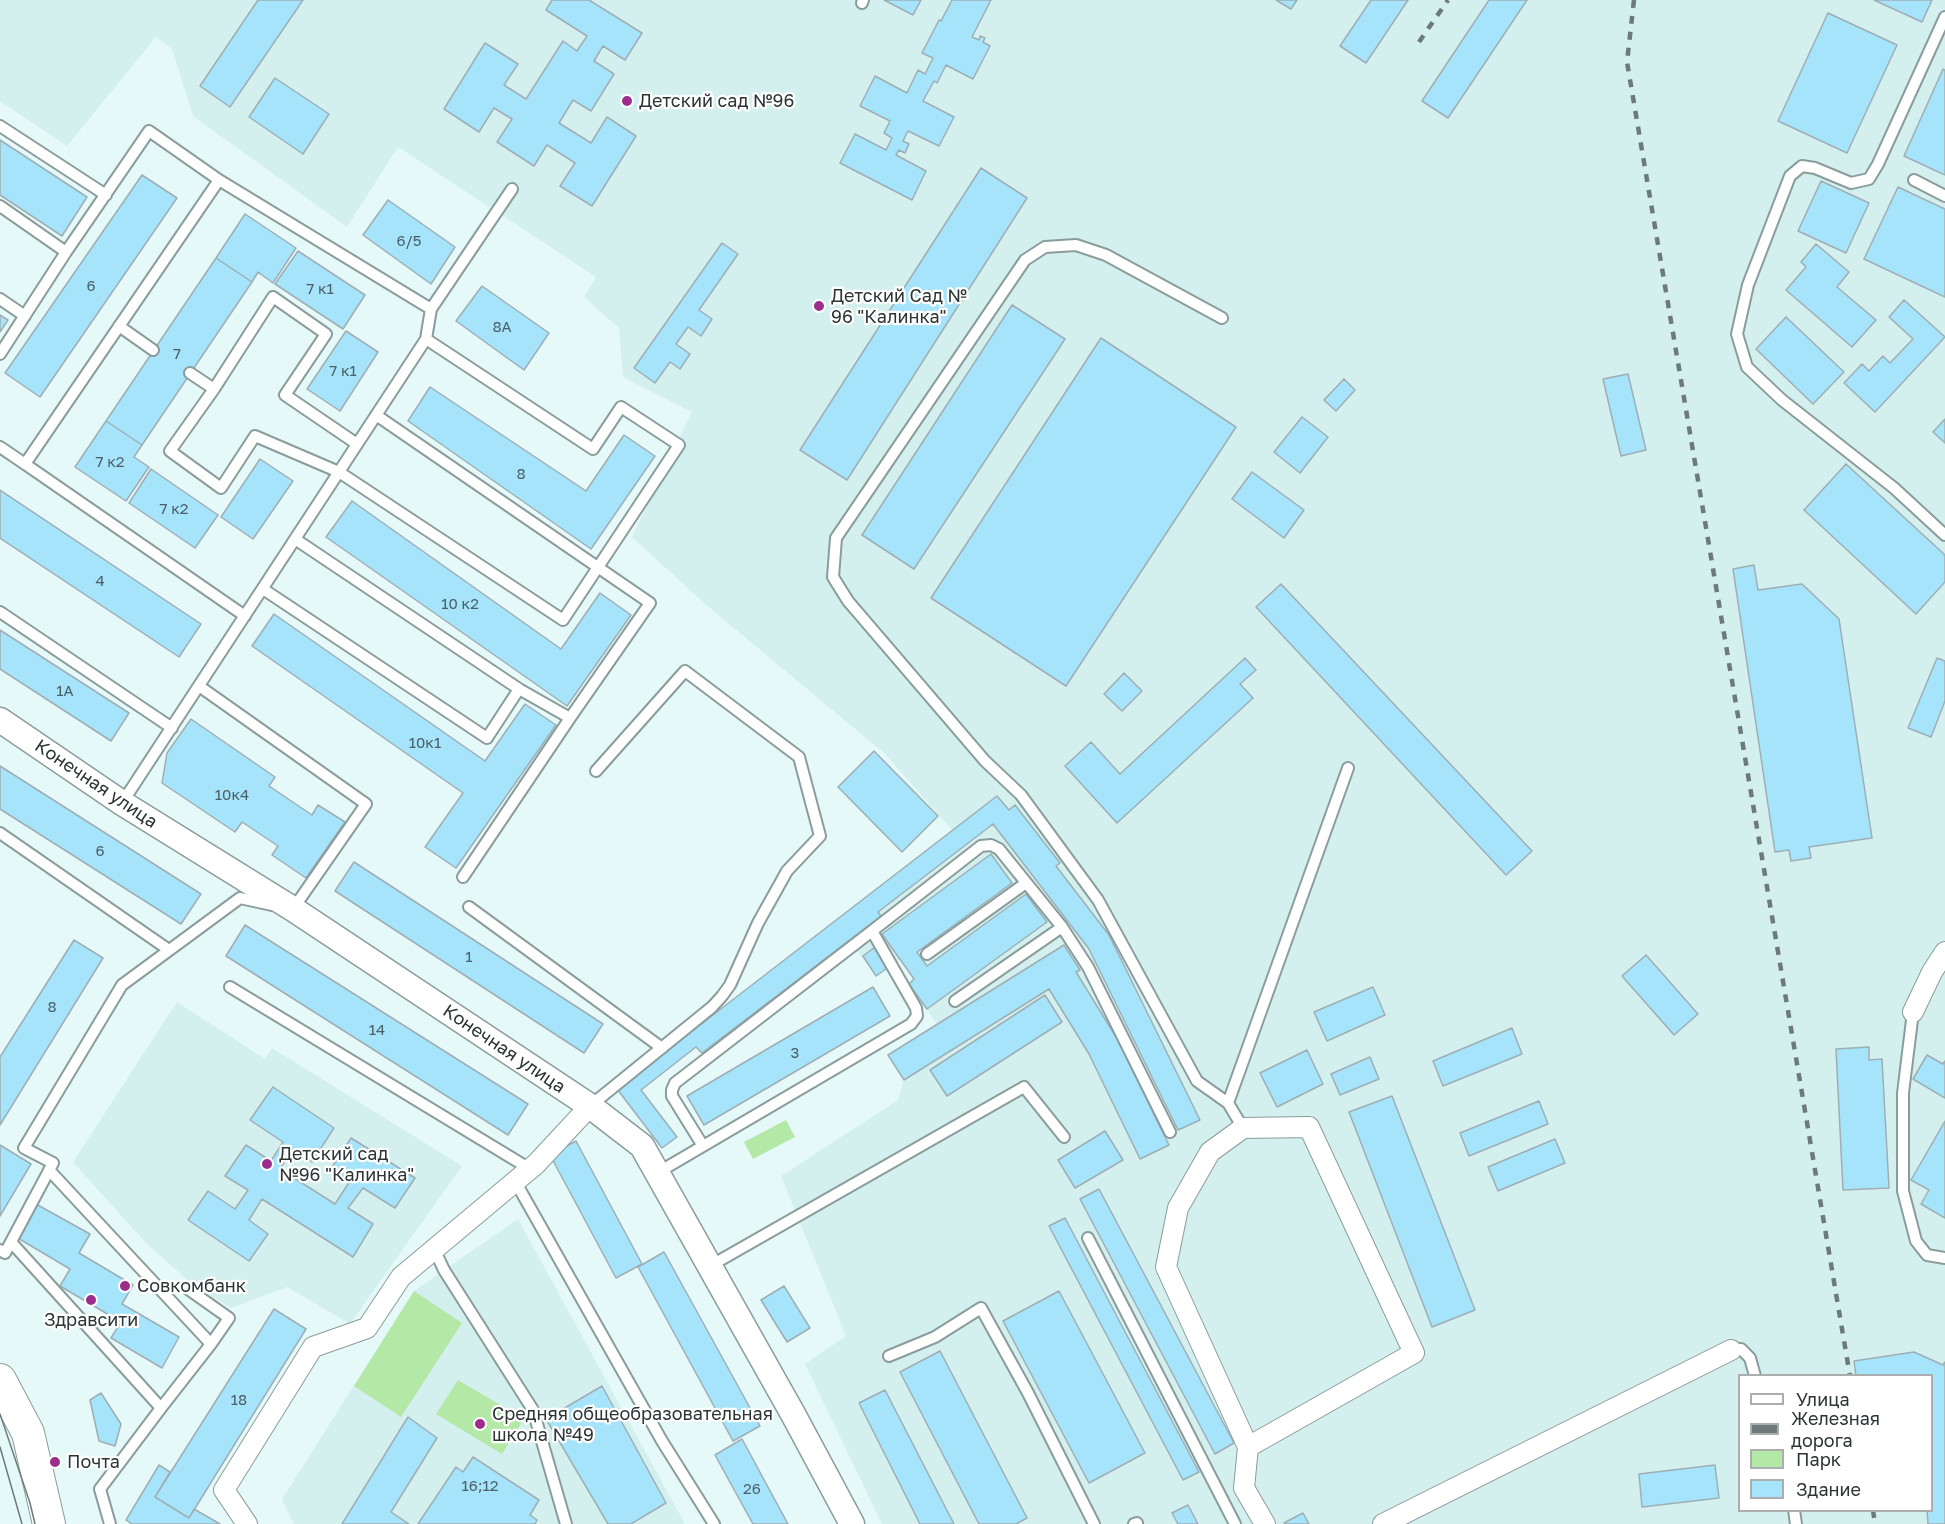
<!DOCTYPE html>
<html>
<head>
<meta charset="utf-8">
<style>
	body { margin:0 }
	#map { position:relative; width:1945px; height:1524px; overflow:hidden; background:#e6f9f9; font-family:"Golos Text",sans-serif }
	canvas { display:block }
	.legend { position:absolute; left:1738px; top:1374px; width:195px; height:138px; box-sizing:border-box; background:#fff; border:2px solid #abaeae; margin:0; padding:8px 10px; list-style:none; font-size:18px; color:#2c3434 }
	.legend li { display:flex; align-items:center; gap:12px; height:30px }
	.legend b { width:30px; border:2px solid #abaeae }
</style>
</head>
<body>
<div id="map">
<canvas width="1945" height="1524"></canvas>
<ul class="legend">
<li><b style="height:8px;background:#fff"></b>Улица</li>
<li><b style="height:8px;background:#6e7a7a"></b>Железная дорога</li>
<li><b style="height:16px;background:#b4e8a6"></b>Парк</li>
<li><b style="height:16px;background:#a6e4fb"></b>Здание</li>
</ul>
</div>
<script>
const context = document.querySelector('canvas').getContext('2d');
context.lineJoin = 'round';
function fillPath(path, color) { context.fillStyle = color; context.fill(path, 'evenodd'); }
const shape = rows => new Path2D(rows.map(r => 'M' + r).join(''));
function stroke(path, color, width, dash) { context.strokeStyle = color; context.lineWidth = width; context.lineCap = dash ? 'butt' : 'round'; context.setLineDash(dash || []); context.stroke(path); }
function label(font, color, halo, rows, align = 'center') {
  context.font = font + ' "Golos Text",sans-serif'; context.lineWidth = 4.5; context.setLineDash([]); context.textBaseline = 'middle'; context.strokeStyle = halo; context.fillStyle = color; for (const [text, x, y, turn = 0] of rows) {
    context.save(); context.translate(x, y); context.rotate((+turn || 0) * Math.PI / 180); context.textAlign = isNaN(turn) ? turn : align; if (halo) context.strokeText(text, 0, 0); context.fillText(text, 0, 0); context.restore();
  }
}
fillPath(shape([
	[0,0,1945,0,1945,1524,882,1524,805,1364,846,1336,781,1176,898,1100,904,1080,888,1055,937,1024,909,984,914,979,900,959,876,976,849,940,702,1053,696,1047,641,1089,677,1137,662,1148,617,1089,952,830,884,753,704,603,632,537,692,412,623,377,619,328,584,297,596,277,398,147,347,227,193,116,172,49,156,37,67,146,0,101],
	[1740,1376,1932,1376,1932,1510,1740,1510],
	[177,1002,265,1059,272,1048,462,1166,350,1324,287,1287,231,1308,194,1286,145,1242,73,1162],
	[518,1219,685,1524,294,1524,282,1499,414,1291]
]), '#d3f0ef');
fillPath(shape([
	[786,1120,795,1137,753,1159,744,1142],
	[414,1291,462,1323,401,1417,354,1386],
	[458,1380,524,1419,502,1454,436,1414]
]), '#b4e8a6');
const building = shape([
	[258,0,303,0,230,107,200,86,258,0],
	[552,0,589,0,642,33,625,60,603,46,594,61,614,74,591,111,573,100,559,123,591,143,607,117,636,136,592,206,560,186,575,163,547,145,534,166,497,142,512,119,494,108,479,132,444,109,485,43,518,64,504,85,526,99,563,41,577,51,587,36,546,10,552,0],
	[884,0,921,0,913,15,884,0],
	[952,0,991,0,972,37,979,40,980,36,985,38,983,42,990,46,973,79,946,65,937,83,934,81,923,101,954,117,939,146,908,131,903,141,909,144,905,153,899,150,896,155,926,171,912,200,840,163,855,134,886,150,892,138,884,133,890,121,860,106,875,76,907,93,918,70,925,74,933,58,922,53,939,20,941,21,952,0],
	[1276,0,1297,0,1291,9,1276,0],
	[1371,0,1408,0,1366,63,1340,46,1371,0],
	[1489,0,1527,0,1448,118,1422,101,1489,0],
	[1874,0,1932,0,1922,22,1874,0],
	[1828,13,1897,45,1847,153,1778,121,1828,13],
	[1943,69,1945,70,1945,175,1904,156,1943,69],
	[275,78,329,114,303,154,249,117,275,78],
	[0,140,87,197,62,236,0,195,0,140],
	[981,168,1027,198,847,480,800,450,981,168],
	[142,175,177,198,40,397,5,373,142,175],
	[1821,181,1869,203,1846,253,1798,231,1821,181],
	[1898,187,1945,209,1945,297,1864,259,1898,187],
	[388,200,455,247,431,284,363,235,388,200],
	[245,214,296,248,273,283,258,272,252,282,216,258,245,214],
	[722,243,738,254,699,310,712,319,701,336,688,327,676,344,690,354,680,369,670,362,655,383,634,368,722,243],
	[1816,244,1849,272,1837,287,1876,320,1852,347,1786,290,1806,267,1801,262,1816,244],
	[298,251,365,295,343,329,275,284,298,251],
	[216,258,252,282,142,445,106,421,216,258],
	[482,286,549,333,524,370,456,321,482,286],
	[1904,300,1945,337,1875,412,1844,383,1862,364,1869,371,1883,356,1890,363,1913,339,1889,317,1904,300],
	[1012,305,1065,339,914,569,862,535,1012,305],
	[0,315,8,320,0,332,0,315],
	[1786,317,1844,372,1813,404,1756,349,1786,317],
	[346,331,378,352,340,411,307,389,346,331],
	[1101,338,1236,427,1066,686,931,598,1101,338],
	[1628,374,1646,450,1621,456,1603,379,1628,374],
	[1344,379,1355,390,1336,411,1324,400,1344,379],
	[430,387,586,491,624,435,655,456,591,549,408,421,430,387],
	[1302,417,1328,437,1300,473,1274,452,1302,417],
	[1945,419,1945,443,1933,432,1945,419],
	[106,421,142,445,134,457,149,467,126,501,75,467,106,421],
	[260,459,293,481,253,539,221,517,260,459],
	[1846,464,1945,555,1945,582,1916,614,1804,510,1846,464],
	[151,469,218,515,195,548,129,503,151,469],
	[1252,472,1304,510,1284,538,1232,499,1252,472],
	[0,490,201,624,179,657,0,538,0,490],
	[352,501,561,649,600,593,631,615,567,706,326,537,352,501],
	[1754,565,1758,590,1802,584,1839,619,1872,838,1809,847,1811,858,1791,861,1789,850,1775,852,1733,569,1754,565],
	[1281,584,1532,851,1506,875,1256,607,1281,584],
	[274,614,485,761,525,704,556,725,456,868,425,847,463,793,252,646,274,614],
	[0,630,129,713,111,741,0,669,0,630],
	[1245,658,1256,670,1240,684,1253,698,1117,823,1065,766,1091,742,1120,774,1245,658],
	[1937,658,1945,661,1945,701,1931,737,1908,728,1937,658],
	[1124,673,1142,691,1122,711,1104,694,1124,673],
	[191,719,275,777,269,786,312,815,318,805,345,822,306,878,272,855,278,846,242,822,235,832,162,783,167,753,191,719],
	[874,751,938,816,902,852,838,787,874,751],
	[0,766,201,894,181,924,0,809,0,766],
	[997,796,1009,810,1015,805,1060,863,1056,866,1109,935,1200,1120,1178,1130,1089,949,993,824,878,912,881,916,702,1053,696,1047,641,1090,677,1137,662,1148,617,1089,997,796],
	[991,854,1012,883,917,952,927,966,1026,894,1047,922,927,1009,909,984,914,979,882,934,991,854],
	[354,862,603,1024,584,1053,335,891,354,862],
	[245,925,528,1104,508,1135,226,956,245,925],
	[74,940,103,958,0,1125,0,1057,74,940],
	[1064,945,1080,970,1076,972,1116,1037,1169,1145,1140,1159,1089,1054,1049,989,904,1080,888,1055,1064,945],
	[875,947,889,967,876,976,863,956,875,947],
	[1646,955,1698,1014,1674,1035,1622,976,1646,955],
	[873,987,890,1016,704,1125,687,1096,873,987],
	[1373,987,1385,1015,1327,1041,1314,1012,1373,987],
	[1045,995,1062,1022,947,1096,930,1070,1045,995],
	[1512,1028,1522,1054,1443,1086,1433,1061,1512,1028],
	[1869,1047,1869,1060,1882,1059,1889,1188,1843,1190,1836,1049,1869,1047],
	[1307,1050,1323,1084,1277,1107,1260,1073,1307,1050],
	[1927,1055,1943,1064,1945,1061,1945,1098,1913,1079,1927,1055],
	[1370,1057,1379,1079,1340,1095,1331,1074,1370,1057],
	[273,1087,334,1128,312,1162,293,1149,280,1169,335,1204,350,1181,331,1169,351,1138,415,1178,395,1208,363,1188,348,1208,373,1224,353,1257,262,1199,249,1220,268,1234,249,1261,188,1220,208,1191,235,1209,248,1190,225,1176,246,1145,271,1161,283,1142,250,1120,273,1087],
	[1392,1096,1475,1310,1432,1327,1349,1112,1392,1096],
	[1539,1101,1548,1124,1469,1156,1460,1133,1539,1101],
	[1945,1121,1945,1218,1921,1204,1929,1190,1911,1180,1945,1121],
	[1105,1131,1123,1160,1075,1188,1058,1160,1105,1131],
	[1555,1139,1565,1163,1498,1191,1488,1167,1555,1139],
	[576,1141,642,1264,616,1278,550,1155,576,1141],
	[0,1145,31,1164,0,1216,0,1145],
	[1099,1189,1234,1443,1215,1454,1080,1199,1099,1189],
	[36,1204,90,1234,79,1253,133,1285,122,1304,179,1337,162,1368,111,1338,121,1322,60,1286,70,1269,16,1237,36,1204],
	[1065,1218,1199,1472,1183,1480,1049,1226,1065,1218],
	[664,1252,760,1426,733,1441,638,1267,664,1252],
	[784,1286,810,1328,787,1342,761,1300,784,1286],
	[1059,1291,1145,1453,1089,1483,1003,1321,1059,1291],
	[274,1309,306,1329,189,1518,155,1497,274,1309],
	[940,1351,1027,1518,1016,1524,979,1524,900,1372,940,1351],
	[1914,1352,1943,1365,1945,1362,1945,1524,1928,1524,1927,1510,1932,1510,1932,1376,1856,1376,1854,1361,1914,1352],
	[602,1386,666,1503,631,1524,608,1524,546,1419,602,1386],
	[885,1390,954,1524,920,1524,859,1403,885,1390],
	[101,1393,121,1424,115,1446,99,1441,90,1400,101,1393],
	[408,1417,437,1438,391,1512,409,1524,342,1524,408,1417],
	[742,1439,788,1524,753,1524,715,1455,742,1439],
	[473,1457,539,1500,530,1515,537,1520,535,1524,418,1524,456,1467,463,1472,473,1457],
	[159,1465,170,1472,155,1497,189,1518,194,1509,220,1524,132,1524,126,1520,159,1465],
	[1715,1465,1719,1498,1642,1507,1639,1474,1715,1465],
	[1188,1505,1198,1524,1178,1524,1172,1513,1188,1505],
	[1303,1513,1309,1524,1285,1524,1284,1523,1303,1513]
]);
fillPath(building, '#a6e4fb');
stroke(building, '#9eaeb4', 1.5);
const service = shape([
	[862,3,863,0],
	[1945,17,1878,164,1869,179,1851,183,1815,168,1802,166,1790,176,1748,285,1737,334,1747,367,1782,400,1894,488,1945,535],
	[0,126,106,195],
	[1914,180,1945,196],
	[0,206,66,252],
	[0,299,25,316],
	[431,309,512,189],
	[1222,318,1106,255,1076,245,1045,247,1025,260,836,538,833,577,848,601,985,761,1021,795,1098,900,1197,1081,1228,1103],
	[119,326,153,350],
	[0,354,66,252,149,131,219,180],
	[190,373,214,389],
	[376,415,650,603,570,718],
	[357,444,285,395,326,334,273,297,214,389,170,451,221,488,255,436,339,472,563,620,679,445,621,407,593,449,426,339],
	[0,447,25,464,219,180,431,309,426,339,122,803],
	[25,464,245,616],
	[263,589,487,738,519,689,295,539],
	[0,612,172,728],
	[199,686,366,804,293,909],
	[0,833,169,950],
	[463,877,570,718,519,689],
	[469,907,662,1048],
	[872,931,981,846,991,845,999,849,1062,927,1088,967,1170,1132],
	[927,954,1026,883],
	[230,987,530,1169],
	[955,1001,1062,927],
	[1913,1012,1903,1093,1903,1191,1916,1241,1927,1255,1945,1258],
	[590,1106,712,1007,722,996,730,985,758,923,787,871,820,836,799,757,685,671,596,771],
	[1243,1128,1228,1103,1348,768],
	[49,1170,211,1344,161,1408],
	[657,1173,703,1146,911,1024,917,1016,916,1008,872,931,675,1083,672,1090,672,1096,703,1146],
	[515,1181,662,1441,714,1524],
	[1088,1238,1235,1524],
	[11,1242,161,1408,100,1489,110,1524],
	[434,1249,444,1270,533,1410,566,1524],
	[0,1250,5,1253,53,1163,24,1148,122,985,240,898,272,905],
	[710,1266,1024,1087,1064,1137],
	[188,1289,229,1318,211,1344],
	[1731,1350,1741,1349,1750,1358,1755,1376],
	[889,1356,935,1337,981,1308,1028,1393,1094,1524],
	[1794,1510,1796,1524],
	[1134,1524,1137,1523]
]);
const minor = shape([
	[1913,1012,1932,972,1945,952],
	[1248,1447,1414,1353,1309,1127,1243,1128,1210,1152,1178,1208,1166,1267,1248,1447,1244,1488,1265,1524],
	[247,1524,224,1490,313,1347,367,1328,401,1277,536,1164,590,1106],
	[1383,1524,1731,1350]
]);
const tertiary = shape([
	[0,720,122,803,293,909,590,1106,642,1146,793,1414,852,1524]
]);
const primary = shape([
	[0,1380,28,1433,49,1524]
]);
stroke(service, '#8a9c9b', 14);
stroke(minor, '#8a9c9b', 22);
stroke(tertiary, '#8a9c9b', 27);
stroke(primary, '#8a9c9b', 34);
stroke(service, '#fff', 10);
stroke(minor, '#fff', 20);
stroke(tertiary, '#fff', 24);
stroke(primary, '#fff', 32);
stroke(shape([
	[0,1414,30,1503,35,1524],
	[0,1447,22,1524]
]), '#6e7a7a', 1.5);
stroke(shape([
	[1634,0,1627,62,1850,1376],
	[1419,42,1448,0],
	[1873,1510,1875,1524]
]), '#6e7a7a', 4.5, [8, 8]);
for (const [x, y, r, color] of [
	[627,101,6,"#9d2d8c"],
	[819,306,6,"#9d2d8c"],
	[267,1164,6,"#9d2d8c"],
	[125,1286,6,"#9d2d8c"],
	[91,1300,6,"#9d2d8c"],
	[480,1424,6,"#9d2d8c"],
	[55,1462,6,"#9d2d8c"]
]) { const dot = new Path2D(); dot.arc(x, y, r, 0, 2 * Math.PI); context.fillStyle = color; context.fill(dot); stroke(dot, '#fff', 2); }
label('15px', '#4a6066', null, [
	["6/5",409,241],
	["6",91,286],
	["7 к1",320,289],
	["8А",502,327],
	["7",177,354],
	["7 к1",343,371],
	["7 к2",110,462],
	["8",521,474],
	["7 к2",174,509],
	["4",100,581],
	["10 к2",460,604],
	["1А",65,691],
	["10к1",425,743],
	["10к4",232,795],
	["6",100,851],
	["1",469,957],
	["8",52,1007],
	["14",377,1030],
	["3",795,1053],
	["18",239,1400],
	["16;12",480,1486],
	["26",752,1489]
]);
label('18px', '#2c3434', '#fff', [
	["Детский сад №96",639,101],
	["Детский Сад №",831,296],
	["96 \"Калинка\"",831,317],
	["Детский сад",279,1154],
	["№96 \"Калинка\"",279,1175],
	["Совкомбанк",137,1286],
	["Здравсити",91,1320,"center"],
	["Средняя общеобразовательная",492,1414],
	["школа №49",492,1435],
	["Почта",67,1462]
], 'left');
label('18px', '#2c3434', '#fff', [
	["Конечная улица",96,784,34],
	["Конечная улица",504,1049,34]
]);
</script>
</body>
</html>
